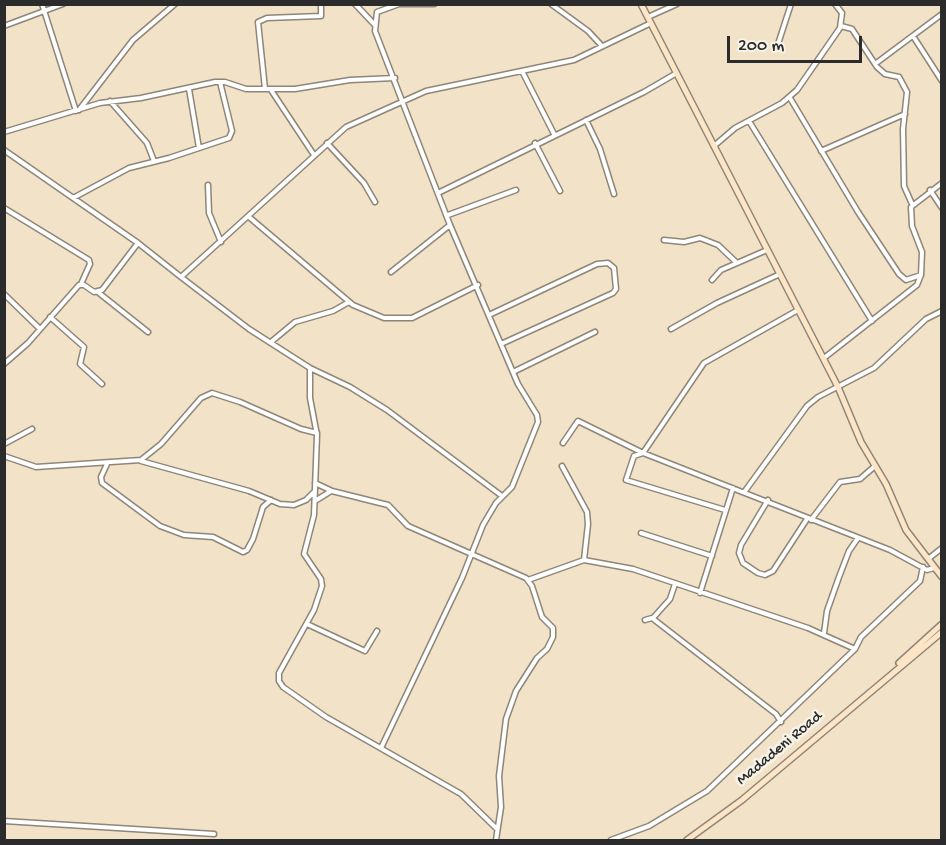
<!DOCTYPE html>
<html>
<head>
<meta charset="utf-8">
<style>
	body { margin:0 }
	#map { position:relative; width:946px; height:845px; overflow:hidden; background:#f2e2c7; font-family:"Gochi Hand",sans-serif }
	canvas { display:block }
	.frame { position:absolute; inset:0; border:6px solid #2b2b2b; pointer-events:none }
	.scale { position:absolute; left:727px; top:36px; width:135px; height:27px; box-sizing:border-box; border:3px solid #2b2b2b; border-top:0; padding-left:8px; font-size:18px; line-height:21px; white-space:nowrap; color:#2b2b2b; -webkit-text-stroke:4px #f7f3e8; paint-order:stroke }
</style>
</head>
<body>
<div id="map">
<canvas width="946" height="845"></canvas>
<div class="frame"></div>
<div class="scale">200 m</div>
</div>
<script>
const context = document.querySelector('canvas').getContext('2d');
context.lineJoin = 'round';
const shape = rows => new Path2D(rows.map(r => 'M' + r).join(''));
function stroke(path, color, width, dash) { context.strokeStyle = color; context.lineWidth = width; context.lineCap = dash ? 'butt' : 'round'; context.setLineDash(dash || []); context.stroke(path); }
function label(font, color, halo, rows, align = 'center') {
  context.font = font + ' "Gochi Hand",sans-serif'; context.lineWidth = 5; context.setLineDash([]); context.textBaseline = 'middle'; context.strokeStyle = halo; context.fillStyle = color; for (const [text, x, y, turn = 0] of rows) {
    context.save(); context.translate(x, y); context.rotate((+turn || 0) * Math.PI / 180); context.textAlign = isNaN(turn) ? turn : align; if (halo) context.strokeText(text, 0, 0); context.fillText(text, 0, 0); context.restore();
  }
}
const street = shape([
	[42,4,76,111],
	[355,4,374,24],
	[399,4,434,4],
	[551,4,588,31,602,46],
	[648,17,677,4],
	[4,26,63,4],
	[841,26,852,29,877,67,885,74,899,77,907,92,903,129,904,186,912,204],
	[913,36,942,81],
	[778,44,791,4],
	[875,64,942,14],
	[522,71,554,134],
	[189,89,199,148],
	[265,89,258,22,267,18,321,16,321,4],
	[271,90,314,155],
	[790,98,858,212,899,274,906,280,921,275],
	[110,101,147,143,154,161],
	[79,110,133,40,175,4],
	[586,120,600,149,614,194],
	[749,121,872,321],
	[4,132,100,103,141,98,215,82,225,82,246,89,295,89,350,80,395,78],
	[327,143,364,183,375,202],
	[535,143,560,191],
	[714,146,735,128,782,103,797,90,840,28,842,13,835,4],
	[4,150,138,243,181,277,346,127,426,91,574,60,651,23],
	[821,151,905,114],
	[208,185,209,213,221,242],
	[930,190,942,208],
	[438,193,644,92,675,74],
	[73,198,129,168,169,158,229,138,232,131,220,82],
	[4,208,89,260,90,264,81,284],
	[448,215,516,190],
	[249,217,353,305,384,318,412,318,478,285],
	[664,240,684,242,700,238,718,245,737,263],
	[391,272,450,225],
	[181,277,249,329,310,368,350,387,387,410,502,496],
	[712,280,721,270,767,250],
	[99,293,148,332],
	[4,294,40,329],
	[489,315,597,264,608,263,614,268,616,289,613,293,501,344],
	[50,317,84,347,80,364,102,384],
	[671,329,717,303,780,274],
	[271,342,295,322,333,311,349,302],
	[824,358,917,285,921,275,922,252,912,226,911,207,942,183],
	[4,364,28,343,79,285,84,285,94,292,102,290,138,243],
	[310,368,310,398,317,435,314,515,304,554,321,579,322,586,314,610,279,673,279,681,283,687,326,717,461,794,496,828],
	[513,372,595,332],
	[563,443,578,421,643,453,890,550,927,570,934,568],
	[4,444,32,429],
	[4,456,36,467,141,460,161,444,201,398,212,393,240,402,301,429,317,433],
	[141,461,249,491,280,504,294,505,306,500,314,492],
	[107,464,101,477,102,483,160,526,184,535,213,537,243,552,247,550,253,539,263,507,271,500],
	[315,483,332,491,388,505,408,526,526,578,532,586,542,617,553,628,553,637,547,649,537,658,516,691,506,719,499,776,501,807,496,840],
	[745,491,807,406,818,397,874,368,926,319,942,311],
	[768,500,741,545,739,553,743,563,758,573,765,575,773,571,807,519],
	[315,501,331,491],
	[725,510,626,480,634,456,643,453,704,363,798,310],
	[811,520,840,482,860,479,875,466],
	[641,533,712,556],
	[928,559,942,548],
	[584,560,633,569,808,628,855,649],
	[528,580,584,560,588,524,587,512,562,466],
	[700,593,733,488],
	[653,618,670,599,675,584],
	[645,620,652,618,776,714,781,722],
	[307,624,365,651,377,631],
	[824,633,827,611,839,577,849,551,858,538],
	[381,748,462,578,483,525,496,503,512,487,538,422,537,415,518,384,450,225,375,31,377,12,399,4],
	[4,821,214,834],
	[611,840,649,826,707,791,855,649,861,637,920,581,923,567]
]);
const secondary = shape([
	[641,4,838,387,861,442,886,484,906,530,942,577],
	[899,663,942,624],
	[687,840,742,800,942,632]
]);
stroke(street, '#8e8679', 7);
stroke(secondary, '#8e8679', 8);
stroke(street, '#fff', 4);
stroke(secondary, '#fee5c5', 5);
label('16px', '#2b2b2b', '#f7f3e8', [
	["Madadeni Road",780,749,-40]
]);
</script>
</body>
</html>
